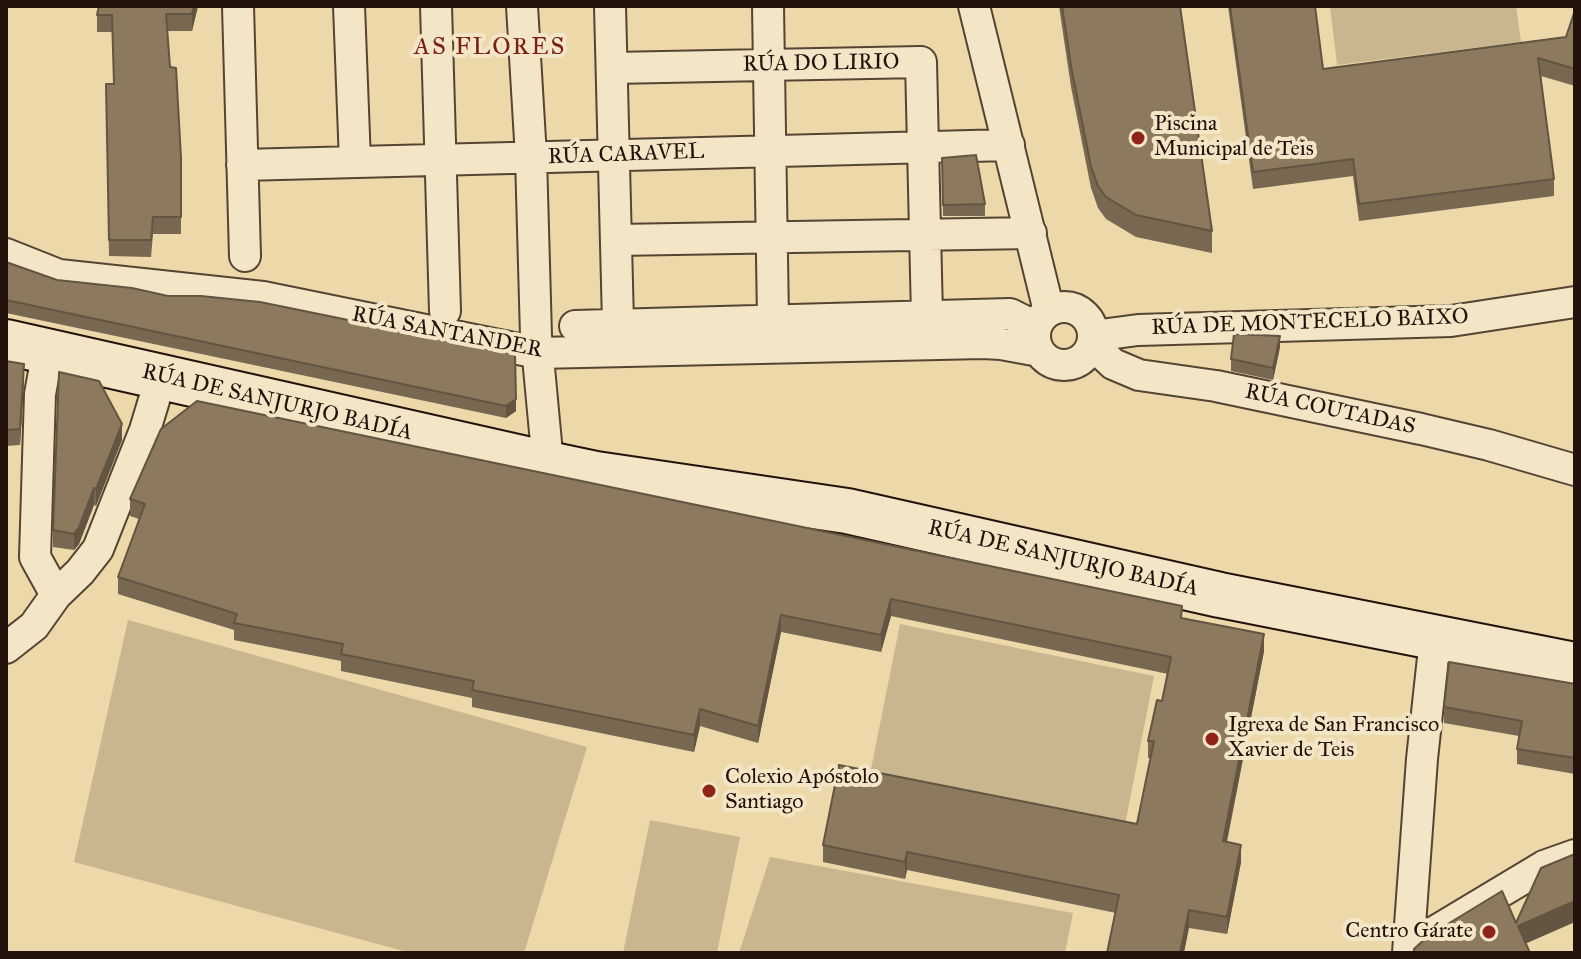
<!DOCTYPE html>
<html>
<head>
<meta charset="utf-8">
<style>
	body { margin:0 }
	#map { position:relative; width:1581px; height:959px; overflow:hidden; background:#ecd8a9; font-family:"IM FELL Great Primer",serif }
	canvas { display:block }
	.frame { position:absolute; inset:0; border:8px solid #23120c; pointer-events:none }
</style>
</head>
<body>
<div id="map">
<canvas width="1581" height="959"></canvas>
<div class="frame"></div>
</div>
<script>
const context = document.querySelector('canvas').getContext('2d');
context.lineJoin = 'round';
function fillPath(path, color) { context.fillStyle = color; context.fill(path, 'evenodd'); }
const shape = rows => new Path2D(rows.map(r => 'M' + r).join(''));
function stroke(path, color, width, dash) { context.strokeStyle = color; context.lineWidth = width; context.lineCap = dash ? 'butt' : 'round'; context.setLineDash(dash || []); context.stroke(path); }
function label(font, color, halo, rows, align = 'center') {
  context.font = font + ' "IM FELL Great Primer",serif'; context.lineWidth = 8; context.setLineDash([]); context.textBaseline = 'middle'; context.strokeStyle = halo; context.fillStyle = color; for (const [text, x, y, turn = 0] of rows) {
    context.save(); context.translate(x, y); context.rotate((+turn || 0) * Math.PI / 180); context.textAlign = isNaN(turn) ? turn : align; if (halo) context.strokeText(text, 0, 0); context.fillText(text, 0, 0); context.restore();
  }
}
fillPath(shape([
	[1330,6,1516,6,1521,42,1337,65],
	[128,620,587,747,524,953,411,953,74,862],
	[900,624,1154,676,1124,830,869,779],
	[650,820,740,837,717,953,623,953],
	[770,857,1073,913,1065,953,739,953]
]), '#cab68e');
const street = shape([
	[238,6,245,256],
	[349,6,355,162],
	[436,6,445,311],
	[522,6,531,157,536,336,548,464],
	[610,6,618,323],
	[768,6,773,319],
	[974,6,1049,311],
	[612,68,921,62,927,316],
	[242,165,1009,145],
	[616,240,1031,233],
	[6,254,59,275,263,297,538,353,983,343,1001,344,1039,351],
	'1035 336a29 29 0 1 1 58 0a29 29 0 1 1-58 0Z',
	[575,326,1010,314,1036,327],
	[1093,336,1138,330,1451,321,1575,302],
	[1092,344,1113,364,1139,375,1216,386,1421,429,1489,445,1575,470],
	[48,350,40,394,35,557,56,595],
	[6,648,34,626,56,595,80,572,98,549,145,430,161,377],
	[1409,947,1544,866,1575,855],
	[1408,953,1422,759,1435,639]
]);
const secondary = shape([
	[6,342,548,464,596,474,847,511,1220,595,1575,665]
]);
stroke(street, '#543', 34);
stroke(secondary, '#23120c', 48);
stroke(street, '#f3e6c7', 30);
stroke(secondary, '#f3e6c7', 44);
fillPath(shape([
	[198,6,192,31,167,31,170,67,181,158,181,234,153,234,151,257,109,256,106,84,114,84,112,32,97,32,97,15],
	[1059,6,1180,6,1212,231,1212,253,1136,237,1106,219,1098,208,1091,188,1071,87],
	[1228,6,1315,6,1323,69,1566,37,1575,10,1575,86,1541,76,1554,179,1554,196,1359,221,1353,176,1253,189],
	[942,158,985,204,985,216,943,216],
	[6,262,57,280,168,296,515,354,516,411,506,418,6,313],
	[1280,347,1273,380,1231,371,1231,359],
	[6,361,24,380,20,445,6,446],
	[122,440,96,506,94,505,79,544,74,550,53,547,53,530],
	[130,499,1182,618,1264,651,1227,842,1241,862,1227,934,1189,928,907,870,905,879,823,862,823,845,1137,824,1151,758,1148,758,1148,741,1162,701,1168,674,891,616,881,652,781,632,758,743,700,726,694,752,472,707,472,698,341,671,341,661,234,640,234,630,118,594,118,577,139,519,130,516],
	[1575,684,1575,774,1517,764,1517,749,1519,736,1444,723,1444,707]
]), '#786851');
fillPath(shape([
	[194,6,198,6,192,31,192,14],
	[1280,336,1280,347,1273,380,1273,368],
	[24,364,24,380,20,445,20,429],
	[516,399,516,411,506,418,506,406],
	[122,424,122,440,96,506,96,489],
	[94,488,94,505,79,544,74,550,74,534],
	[891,599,891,616,881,652,881,635],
	[781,615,781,632,758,743,758,726],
	[1264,634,1264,651,1223,859,1223,841],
	[700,709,700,726,694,752,694,735],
	[1241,845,1241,862,1227,934,1227,917],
	[907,852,907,870,905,879,905,862],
	[1575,901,1575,922,1518,947,1518,926],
	[1189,910,1189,928,1184,953,1180,953]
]), '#625542');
const building = shape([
	[99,6,194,6,192,14,166,14,170,67,176,68,181,158,181,217,153,217,151,240,109,240,106,84,114,84,112,15,97,15,99,6],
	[1062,6,1180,6,1212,231,1136,215,1106,197,1098,186,1091,167,1071,66,1062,6],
	[1230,6,1315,6,1323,69,1566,37,1575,10,1575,69,1538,58,1554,179,1359,204,1353,159,1253,172,1230,6],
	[976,155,985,204,943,205,942,158,976,155],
	[6,262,57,280,132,288,168,296,201,296,260,302,515,354,516,399,506,406,6,300,6,262],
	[1234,334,1280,336,1273,368,1231,359,1234,334],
	[6,361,24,364,20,429,6,430,6,361],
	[59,372,99,381,122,424,96,489,94,488,79,527,74,534,53,530,59,372],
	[197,401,1182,606,1181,618,1264,634,1223,841,1241,845,1227,917,1189,910,1180,953,1107,953,1119,895,907,852,905,862,823,845,839,765,1137,824,1154,741,1148,741,1157,700,1162,701,1171,657,891,599,881,635,781,615,758,726,700,709,694,735,472,690,474,681,341,654,343,644,234,623,237,614,118,577,145,504,130,499,161,429,197,401],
	[1449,662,1575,684,1575,758,1517,749,1522,721,1444,707,1449,662],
	[1575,854,1575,901,1518,926,1530,953,1414,953,1414,949,1428,936,1502,891,1516,923,1541,868,1575,854]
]);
fillPath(building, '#8c795e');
stroke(building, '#625542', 2);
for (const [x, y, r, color] of [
	[1138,138,8,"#8f2418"],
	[1212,739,8,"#8f2418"],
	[709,791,8,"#8f2418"],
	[1489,932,8,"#8f2418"]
]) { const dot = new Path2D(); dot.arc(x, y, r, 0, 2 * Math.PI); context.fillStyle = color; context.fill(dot); stroke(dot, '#f3e6c7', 3); }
label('22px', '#23120c', '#f3e6c7', [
	["RÚA DO LIRIO",821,64,-1],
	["RÚA CARAVEL",626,155,-2],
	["RÚA DE MONTECELO BAIXO",1310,323,-2],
	["RÚA SANTANDER",447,333,11],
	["RÚA DE SANJURJO BADÍA",277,403,13],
	["RÚA COUTADAS",1330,410,12],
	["RÚA DE SANJURJO BADÍA",1063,559,13]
]);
label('22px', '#23120c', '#f3e6c7', [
	["Piscina",1154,125],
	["Municipal de Teis",1154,150],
	["Igrexa de San Francisco",1228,726],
	["Xavier de Teis",1228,751],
	["Colexio Apóstolo",725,778],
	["Santiago",725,803],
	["Centro Gárate",1473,932,"right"]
], 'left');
context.letterSpacing = '2px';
label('24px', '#7a1f14', '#f3e6c7', [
	["AS FLORES",490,48]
]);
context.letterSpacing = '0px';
</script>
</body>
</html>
